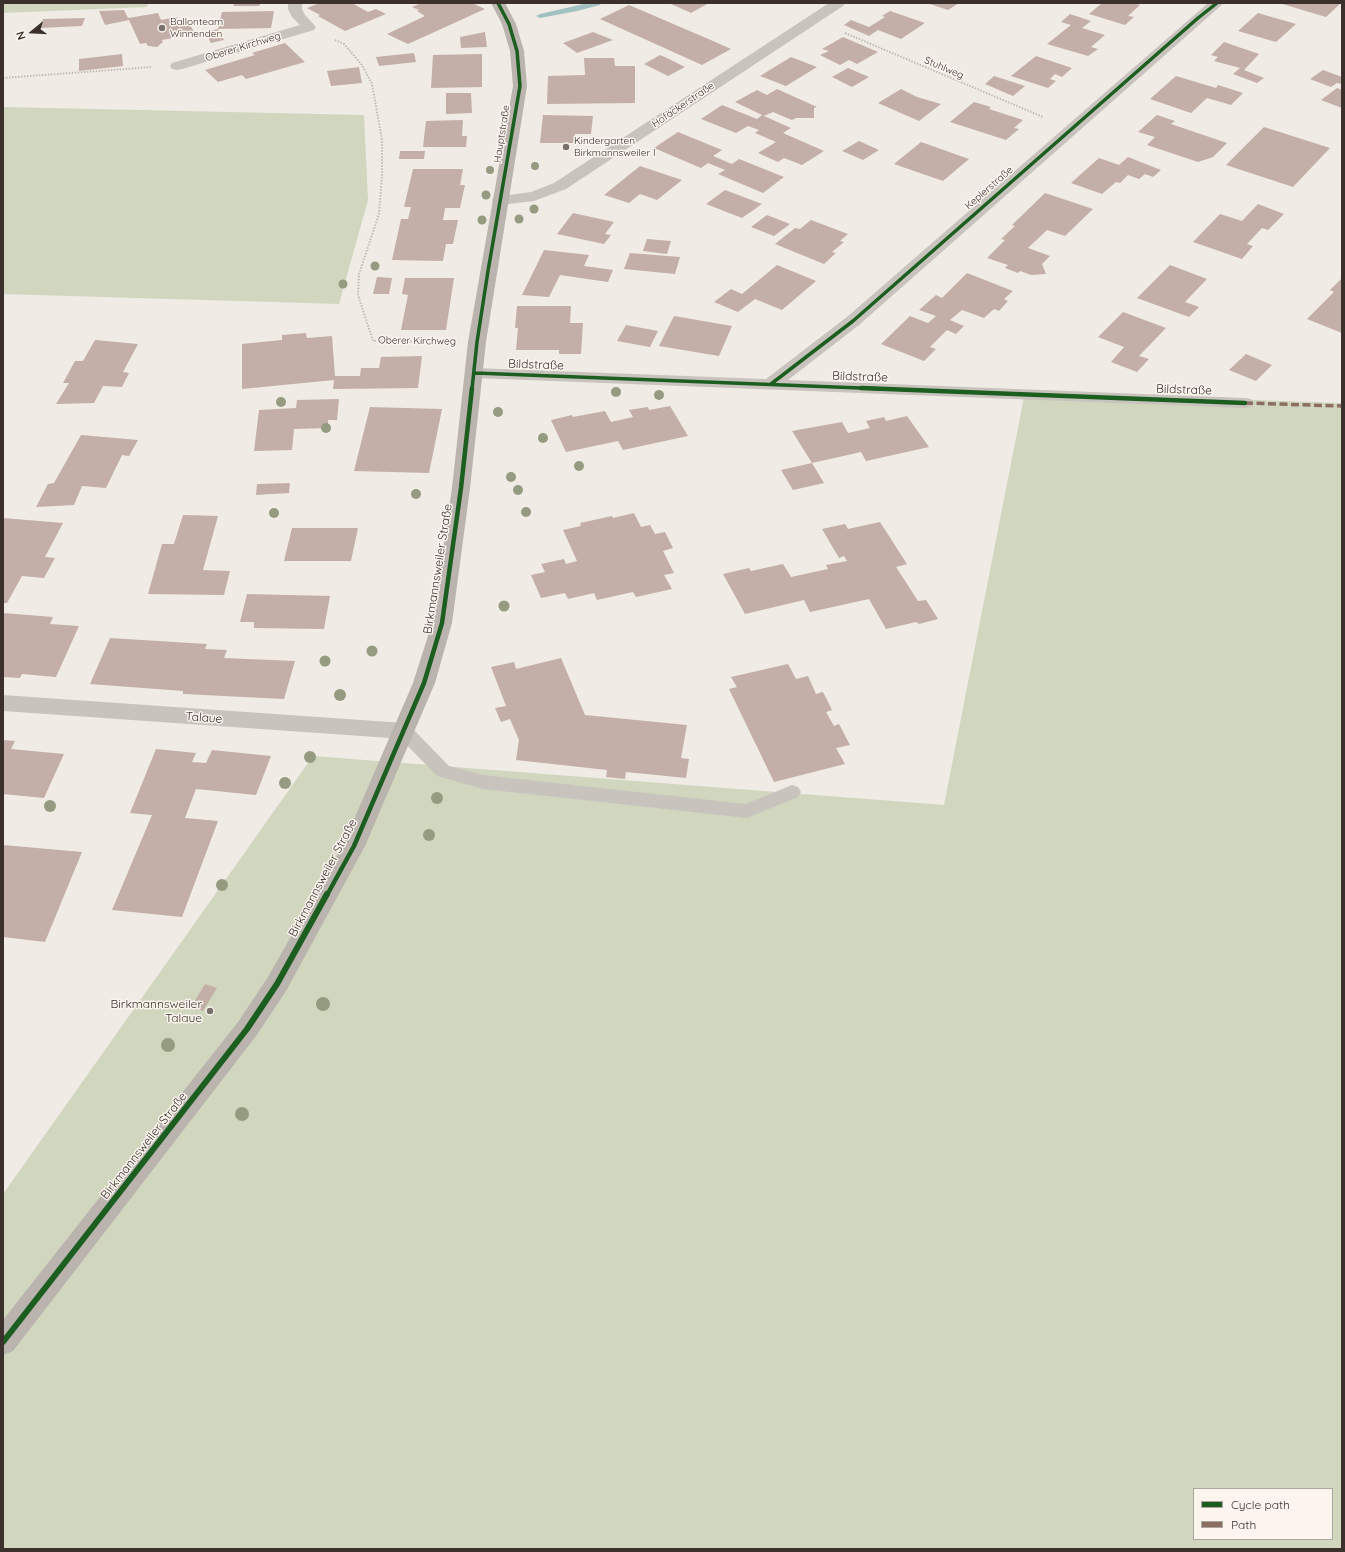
<!DOCTYPE html>
<html>
<head>
<meta charset="utf-8">
<style>
	body { margin:0 }
	#map { position:relative; width:1345px; height:1552px; overflow:hidden; background:#f0ebe5; font-family:Quicksand,sans-serif }
	canvas { display:block }
	.frame { position:absolute; inset:0; border:4px solid #3b302b; pointer-events:none }
	.legend { position:absolute; left:1193px; top:1488px; width:140px; height:52px; box-sizing:border-box; background:#fbf5ee; border:1px solid #aea6a0; margin:0; padding:5px 7px; list-style:none; font-size:12px; color:#3b302b }
	.legend li { display:flex; align-items:center; gap:8px; height:20px }
	.legend b { width:20px; border:1px solid #aea6a0 }
	.north { position:absolute; left:12px; top:12px; width:40px; height:40px; -webkit-text-stroke:3px #fbf5ee; paint-order:stroke; rotate:252deg; font-size:11px; font-weight:700; line-height:16px; text-align:center; color:#3b302b }
	.north::after { content:''; display:block; margin:auto; width:14px; height:18px; background:#3b302b; clip-path:polygon(50% 0,100% 100%,50% 72%,0 100%) }
</style>
</head>
<body>
<div id="map">
<canvas width="1345" height="1552"></canvas>
<div class="frame"></div>
<ul class="legend">
<li><b style="height:5px;background:#1b5e20"></b>Cycle path</li>
<li><b style="height:5px;background:#8d6e63"></b>Path</li>
</ul>
<div class="north">N</div>
</div>
<script>
const context = document.querySelector('canvas').getContext('2d');
context.lineJoin = 'round';
function fillPath(path, color) { context.fillStyle = color; context.fill(path, 'evenodd'); }
const shape = rows => new Path2D(rows.map(r => 'M' + r).join(''));
function stroke(path, color, width, dash) { context.strokeStyle = color; context.lineWidth = width; context.lineCap = dash ? 'butt' : 'round'; context.setLineDash(dash || []); context.stroke(path); }
function label(font, color, halo, rows, align = 'center') {
  context.font = font + ' Quicksand,sans-serif'; context.lineWidth = 3; context.setLineDash([]); context.textBaseline = 'middle'; context.strokeStyle = halo; context.fillStyle = color; for (const [text, x, y, turn = 0] of rows) {
    context.save(); context.translate(x, y); context.rotate((+turn || 0) * Math.PI / 180); context.textAlign = isNaN(turn) ? turn : align; if (halo) context.strokeText(text, 0, 0); context.fillText(text, 0, 0); context.restore();
  }
}
fillPath(shape([
	[3,3,148,3,147,7,3,13],
	[3,107,364,115,368,200,339,304,3,294],
	[1025,392,1342,403,1342,1549,3,1549,3,1194,313,756,944,805],
	[1194,1489,1332,1489,1332,1539,1194,1539]
]), '#d1d6bf');
fillPath(shape([
	[588,3,601,3,600,5,577,11,540,18,536,16,540,14,588,3]
]), '#a1c2c1');
fillPath(shape([
	[235,3,261,3,259,6,233,6],
	[320,3,352,3,368,12,376,9,386,14,345,31,318,16,320,15,307,8],
	[421,3,472,3,485,9,408,44,387,34,425,16,417,11,419,10,412,7],
	[669,3,709,3,691,13],
	[927,3,959,3,948,10],
	[1102,3,1133,3,1140,5,1128,16,1134,17,1125,25,1089,14],
	[1279,3,1341,3,1326,17],
	[629,5,713,41,731,49,702,65,600,19],
	[124,10,128,18,158,13,161,20,177,17,179,23,188,21,195,34,162,40,163,42,157,47,148,46,146,43,140,44,129,20,105,25,99,11],
	[274,11,271,28,218,29,222,12],
	[890,11,925,23,901,39,878,30,869,36,844,25,851,20,869,27,885,17,882,16],
	[1258,13,1296,24,1276,42,1238,31],
	[1070,14,1091,21,1082,28,1105,35,1091,47,1098,49,1088,56,1047,44,1071,25,1061,22],
	[85,18,82,26,40,28,43,19],
	[218,29,224,40,211,43,205,32],
	[485,32,487,47,461,48,460,37],
	[593,32,613,40,577,53,563,43],
	[843,37,878,52,857,64,849,60,840,65,820,55,829,51,822,49],
	[1224,42,1259,54,1244,70,1264,78,1257,83,1233,74,1240,68,1214,61,1218,57,1211,55],
	[285,43,305,62,246,79,242,75,218,82,205,70,255,55,252,53],
	[414,53,416,62,379,66,376,57],
	[122,54,123,66,79,71,79,59],
	[482,54,482,87,431,88,433,55],
	[660,55,667,58,685,67,668,76,644,64],
	[1036,56,1072,68,1062,77,1055,74,1050,79,1056,81,1048,88,1011,76],
	[791,57,817,67,786,86,760,76],
	[584,58,614,58,615,66,635,66,635,103,547,104,548,76,585,75],
	[359,67,362,83,331,86,327,71],
	[848,68,869,77,852,87,832,77],
	[1323,70,1342,77,1342,84,1337,83,1331,87,1310,79],
	[994,76,1025,86,1013,96,985,84],
	[1176,76,1216,88,1218,85,1243,93,1231,105,1207,98,1191,113,1150,99],
	[1337,88,1342,90,1342,108,1321,100],
	[777,89,817,107,814,108,814,118,796,118,792,120,773,112,764,116,791,128,783,133,824,151,802,165,784,158,778,162,758,153,776,142,755,133,759,130,748,126,736,133,701,119,722,105,757,119,762,115,735,102,757,90,767,95],
	[901,89,917,97,941,104,919,121,878,103],
	[446,93,471,93,472,113,446,114],
	[974,102,991,107,989,109,1023,120,1014,128,1019,129,1006,140,950,122],
	[543,115,593,116,591,134,575,134,574,143,540,143],
	[1157,115,1175,121,1171,124,1227,143,1213,157,1198,162,1147,145,1155,137,1138,132],
	[463,120,462,136,467,136,466,147,423,147,426,121],
	[1264,127,1330,148,1293,187,1226,165],
	[678,132,722,150,713,156,732,164,739,159,784,177,763,193,718,174,725,170,708,163,701,168,654,148],
	[859,141,879,150,863,160,842,151],
	[921,142,969,159,943,181,894,164],
	[400,151,425,151,424,159,399,159],
	[1128,157,1161,170,1153,177,1145,174,1139,179,1128,175,1120,183,1116,182,1102,194,1071,183,1099,158,1119,165],
	[640,166,682,180,657,200,640,194,629,203,604,195],
	[413,169,463,169,460,185,465,185,460,208,445,208,443,220,458,220,453,244,446,244,443,261,392,260,401,219,408,219,411,207,404,207],
	[725,190,762,204,742,218,706,204],
	[1045,193,1093,209,1065,236,1047,230,1028,248,1050,256,1042,264,1046,274,1031,275,1020,271,1018,273,1005,268,1008,265,987,258,1005,240,1001,239,1015,226,1012,225],
	[1258,204,1284,214,1268,230,1262,228,1247,244,1253,246,1242,259,1193,242,1220,214,1242,221],
	[573,213,614,222,605,234,611,235,604,244,557,234],
	[767,215,790,224,774,236,751,227],
	[811,220,848,234,840,241,844,242,832,252,836,253,824,264,775,244,795,228,800,229],
	[647,239,671,241,667,254,643,251],
	[544,250,589,255,584,266,613,270,608,282,560,275,549,297,522,295],
	[630,253,680,257,675,274,624,269],
	[777,265,816,281,782,310,755,299,738,312,714,302,731,289,742,294],
	[1170,265,1207,279,1185,302,1199,307,1189,317,1137,298],
	[967,273,1013,291,1004,299,1008,301,999,311,994,309,984,318,962,310,950,320,964,326,956,334,947,330,930,347,936,349,924,361,881,344,910,316,928,323,936,316,919,310,936,295,942,298],
	[377,277,392,278,389,294,373,294],
	[405,278,454,278,446,330,401,330,408,295,402,294],
	[1342,278,1342,333,1307,319,1334,292,1330,290],
	[517,306,571,306,570,323,583,323,581,354,559,354,559,350,516,350,518,328,515,328],
	[1123,312,1166,328,1139,356,1149,359,1137,372,1111,362,1124,347,1098,337],
	[674,316,732,326,719,356,659,346],
	[626,325,658,331,650,347,617,341],
	[306,333,307,338,332,336,335,376,360,376,361,368,379,368,381,357,422,356,418,388,333,389,334,380,242,389,242,344,282,340,282,335],
	[95,340,138,344,123,372,129,373,122,387,103,386,94,403,56,404,69,383,63,383,75,361,83,361],
	[1246,354,1272,365,1256,381,1229,370],
	[339,399,337,420,328,420,328,428,294,429,292,450,254,451,259,410,296,408,297,400],
	[670,406,688,436,623,450,618,441,566,452,551,420,572,415,573,417,605,411,611,422,633,417,629,410,648,407,649,410],
	[370,407,442,409,429,473,354,471],
	[907,416,929,447,866,461,861,452,812,463,792,431,842,422,848,433,870,428,866,421,884,417,886,421],
	[81,435,138,440,129,456,122,455,106,488,82,486,74,505,36,507,48,484,54,483],
	[812,463,824,483,793,490,781,470],
	[290,483,289,493,256,495,257,484],
	[634,513,641,527,650,525,655,534,665,532,673,548,663,551,674,573,664,575,672,589,636,597,633,592,597,600,594,593,568,599,565,593,541,598,531,575,545,572,541,564,564,559,566,564,577,561,563,530,581,526,580,523,612,516,613,518],
	[183,515,218,516,203,570,230,571,224,595,148,594,162,544,174,544],
	[3,518,63,523,45,557,55,558,44,578,22,576,7,603,3,603],
	[880,522,907,564,896,567,918,601,926,600,938,619,919,624,916,622,886,629,869,599,810,612,804,600,745,614,723,574,749,568,751,571,783,564,791,577,828,569,826,565,847,561,844,556,839,558,822,529,845,524,848,529],
	[292,528,358,528,351,561,284,561],
	[247,594,330,596,324,629,254,628,254,622,240,622],
	[3,613,53,617,50,624,79,626,56,677,22,674,20,678,3,677],
	[110,638,207,644,205,649,227,650,224,658,295,661,284,699,183,694,183,691,90,684],
	[561,658,585,715,687,725,681,758,689,759,686,778,626,772,625,779,606,777,607,770,516,760,519,740,510,719,501,722,495,708,506,706,491,667,514,662,516,669],
	[788,664,796,679,808,676,816,694,823,692,832,710,826,712,834,726,839,724,850,745,836,748,845,764,774,782,729,689,737,687,731,677],
	[3,740,15,741,11,749,64,754,44,798,3,794],
	[156,749,196,753,192,762,206,763,212,750,271,756,256,795,196,789,185,818,218,821,182,917,112,910,152,815,130,813],
	[3,845,82,852,45,942,3,937],
	[205,984,217,988,203,1011,191,1007]
]), '#c3afa7');
stroke(shape([
	[845,33,1043,117],
	[335,40,344,44,362,65,372,84,382,140,382,177,379,214,359,274,358,295,373,341,445,342],
	[3,78,152,67]
]), '#c2bbb6', 2, [1.5, 1.5]);
fillPath(shape([
	[404,725,410,726,449,766,483,775,746,804,792,785,798,787,801,792,798,797,747,818,483,789,437,776,398,736,395,731,398,726,404,725]
]), '#c9c3be');
fillPath(shape([
	[288,3,302,3,302,9,305,15,316,27,314,30,182,69,177,70,172,69,170,66,172,63,300,25,292,17,288,9,288,3],
	[829,3,845,3,843,6,566,189,534,201,500,205,494,203,492,200,494,197,531,192,554,183,829,3],
	[1208,3,1224,3,859,325,788,380,1245,398,1251,399,1254,403,1251,407,1245,408,475,378,469,377,466,373,469,369,475,368,766,379,847,317,1208,3],
	[3,695,404,723,412,725,415,731,412,737,404,739,3,711,3,695]
]), '#c9c3be');
fillPath(shape([
	[491,3,505,3,516,24,524,51,527,86,486,342,470,488,452,623,435,683,365,846,286,991,256,1036,13,1351,3,1355,3,1320,238,1022,268,977,343,845,413,683,432,623,452,488,468,342,513,86,510,51,502,24,491,3]
]), '#bab3ae');
stroke(shape([
	[1245,403,1342,406]
]), '#8d6e63', 3.5, [8, 3.5]);
stroke(shape([
	[475,373,886,389],
	[771,384,853,321,1198,18,1217,3],
	[472,389,477,342,488,271,520,86,517,51,509,24,498,3]
]), '#1b5e20', 3.5);
stroke(shape([
	[861,388,1245,403],
	[327,895,354,846,424,683,442,623,461,488,472,388]
]), '#1b5e20', 4.5);
stroke(shape([
	[3,1342,247,1029,277,984,327,894]
]), '#1b5e20', 6);
context.fillStyle = '#959b80';
for (const [x, y, r] of [
	[535,166,4],
	[490,170,4],
	[486,195,4.5],
	[534,209,4.5],
	[519,219,4.5],
	[482,220,4.5],
	[375,266,4.5],
	[343,284,4.5],
	[616,392,5],
	[659,395,5],
	[281,402,5],
	[498,412,5],
	[326,428,5],
	[543,438,5],
	[579,466,5],
	[511,477,5],
	[518,490,5],
	[416,494,5],
	[526,512,5],
	[274,513,5],
	[504,606,5.5],
	[372,651,5.5],
	[325,661,5.5],
	[340,695,6],
	[310,757,6],
	[285,783,6],
	[437,798,6],
	[50,806,6],
	[429,835,6],
	[222,885,6],
	[323,1004,7],
	[168,1045,7],
	[242,1114,7]
]) { context.beginPath(); context.arc(x, y, r, 0, 2 * Math.PI); context.fill(); }
for (const [x, y, r, color] of [
	[162,28,4,"#7a716c"],
	[566,147,4,"#7a716c"],
	[210,1011,4,"#7a716c"]
]) { const dot = new Path2D(); dot.arc(x, y, r, 0, 2 * Math.PI); context.fillStyle = color; context.fill(dot); stroke(dot, '#fbf5ee', 1.5); }
label('10px', '#3b302b', '#fbf5ee', [
	["Ballonteam",170,22],
	["Winnenden",170,34],
	["Kindergarten",574,141],
	["Birkmannsweiler I",574,153]
], 'left');
label('10px', '#3b302b', '#fbf5ee', [
	["Oberer Kirchweg",243,47,-17],
	["Stuhlweg",944,68,23],
	["Hofäckerstraße",683,105,-34],
	["Hauptstraße",502,134,-81],
	["Keplerstraße",989,188,-41],
	["Oberer Kirchweg",417,341,1]
]);
label('12px', '#3b302b', '#fbf5ee', [
	["Bildstraße",536,365,2],
	["Bildstraße",860,377,2],
	["Bildstraße",1184,390,2],
	["Birkmannsweiler Straße",438,569,-81],
	["Talaue",204,718,4],
	["Birkmannsweiler Straße",323,878,-62],
	["Birkmannsweiler Straße",144,1146,-52]
]);
label('12px', '#3b302b', '#fbf5ee', [
	["Birkmannsweiler",202,1004],
	["Talaue",202,1018]
], 'right');
</script>
</body>
</html>
